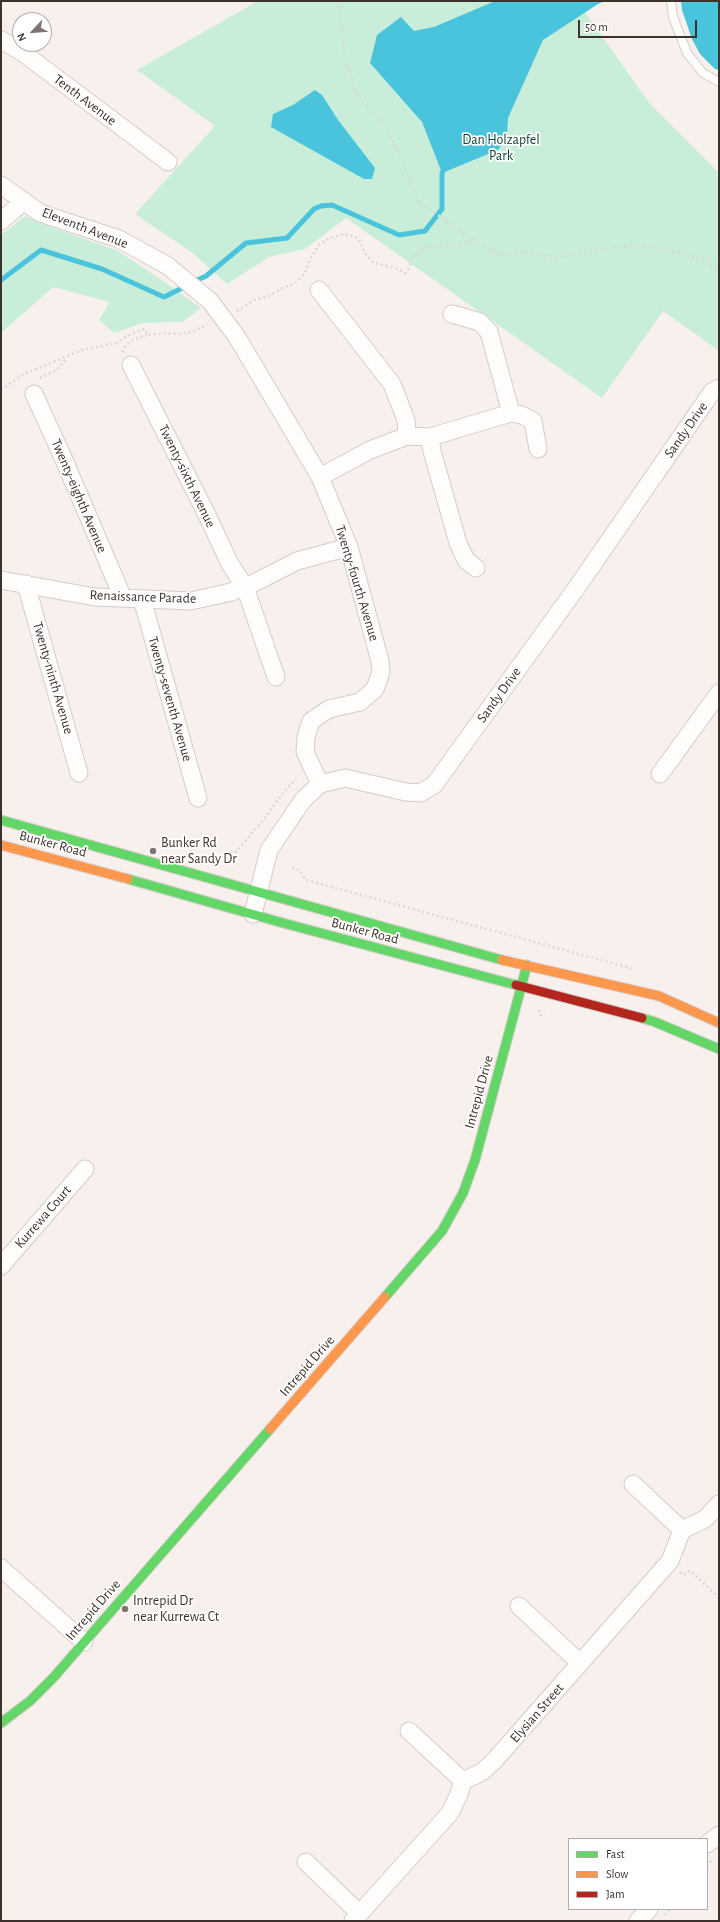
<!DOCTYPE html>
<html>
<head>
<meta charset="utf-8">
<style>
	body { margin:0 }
	#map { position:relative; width:720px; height:1922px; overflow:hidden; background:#f8f0ed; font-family:"Alegreya Sans",sans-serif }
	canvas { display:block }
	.frame { position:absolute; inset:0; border:2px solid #3e322c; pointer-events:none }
	.legend { position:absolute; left:568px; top:1838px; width:140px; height:72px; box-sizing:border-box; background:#fff; border:1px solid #b2adab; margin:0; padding:5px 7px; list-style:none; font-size:12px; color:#3e322c }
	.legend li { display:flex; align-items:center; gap:8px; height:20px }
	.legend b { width:20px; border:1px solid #b2adab }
	.north { position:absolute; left:12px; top:12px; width:40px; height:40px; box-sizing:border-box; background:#fff; border:1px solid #b2adab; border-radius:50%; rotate:244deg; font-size:11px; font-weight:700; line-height:16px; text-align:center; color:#3e322c }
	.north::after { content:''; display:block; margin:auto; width:14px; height:18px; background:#7f7470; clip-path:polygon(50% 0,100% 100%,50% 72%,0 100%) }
	.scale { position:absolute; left:578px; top:20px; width:119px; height:18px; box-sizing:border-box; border:2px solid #3e322c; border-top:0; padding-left:5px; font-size:12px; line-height:14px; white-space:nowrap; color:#3e322c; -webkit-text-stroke:3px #fff; paint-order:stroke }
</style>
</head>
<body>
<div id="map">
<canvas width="720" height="1922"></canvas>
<div class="frame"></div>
<ul class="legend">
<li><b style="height:5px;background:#63d668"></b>Fast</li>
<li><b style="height:5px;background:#ff974d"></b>Slow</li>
<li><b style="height:5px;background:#b3261e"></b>Jam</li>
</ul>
<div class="north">N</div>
<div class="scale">50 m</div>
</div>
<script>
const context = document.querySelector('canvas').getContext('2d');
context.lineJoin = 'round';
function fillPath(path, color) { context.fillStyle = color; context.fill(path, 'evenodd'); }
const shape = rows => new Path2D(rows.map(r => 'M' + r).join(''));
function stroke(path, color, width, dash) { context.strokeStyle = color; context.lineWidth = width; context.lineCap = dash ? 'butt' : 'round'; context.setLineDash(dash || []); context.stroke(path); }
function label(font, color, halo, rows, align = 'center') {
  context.font = font + ' "Alegreya Sans",sans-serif'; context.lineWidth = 3.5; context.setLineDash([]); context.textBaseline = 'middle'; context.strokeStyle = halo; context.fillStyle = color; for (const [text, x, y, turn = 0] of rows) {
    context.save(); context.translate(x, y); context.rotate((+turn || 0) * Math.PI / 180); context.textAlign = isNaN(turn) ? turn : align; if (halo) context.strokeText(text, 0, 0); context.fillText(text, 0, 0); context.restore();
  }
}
fillPath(shape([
	[258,1,577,1,650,104,719,173,719,351,663,311,602,398,346,218,305,249,269,257,227,284,194,254,135,214,215,126,137,70],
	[25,216,48,226,116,250,156,276,201,308,182,322,143,323,114,333,99,320,110,302,53,287,1,333,1,235]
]), '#c8eed9');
fillPath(shape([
	[495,1,605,1,598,4,543,40,508,118,507,137,498,150,442,173,422,122,370,63,377,35,401,17,414,31,434,27],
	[681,1,719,1,719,70,715,69,700,54,692,39,682,10],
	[315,90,322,95,338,120,375,168,372,179,364,179,271,127,273,114,293,105]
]), '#4ac4dc');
stroke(shape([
	[1,280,41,250,102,269,164,297,186,286],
	[193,282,206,276,246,243,287,238,314,209,321,206,332,205,399,235,425,231,442,209,442,173,445,167]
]), '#4ac4dc', 5);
const lane = shape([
	[671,1,673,17,687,53,703,73,719,82]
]);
const street = shape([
	[1,40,22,52,168,162],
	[1,185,40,213,119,239,168,266,210,301,237,337,320,477,349,547,380,661,381,672,375,689,360,702,329,709,311,721,306,737,305,752,320,784],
	[1,221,24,201],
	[319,290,392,384,406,420,407,436],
	[452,314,480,322,489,332,511,413],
	[131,365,208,517,230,564,245,587,276,677],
	[34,394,65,462,123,598],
	[430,437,432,451,458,543,466,560,476,568],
	[320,477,370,450,407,436,430,437,511,413,522,415,533,421,538,449],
	[1,580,95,597,191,601,231,592,254,583,297,561,349,547],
	[26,584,79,773],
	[142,599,198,798],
	[660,774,719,693],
	[253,914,269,850,303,800,320,784,345,778,406,792,420,793,434,785,575,590,712,392,719,388],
	[1,1266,85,1169],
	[633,1484,682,1530],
	[1,1568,84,1642],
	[519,1606,580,1663],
	[409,1731,463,1781],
	[707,1844,719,1835],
	[306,1862,359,1913],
	[353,1921,450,1813,459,1794,463,1781,482,1772,494,1761,670,1561,682,1530,705,1519,719,1504],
	[638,1921,649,1909]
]);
const fast = shape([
	[1,820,502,960],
	[128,879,283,923,516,985],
	[642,1018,655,1022,719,1049],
	[385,1297,442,1231,463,1193,475,1160,527,965],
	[1,1723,30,1701,53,1678,270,1429]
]);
const slow = shape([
	[1,845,128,879],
	[502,960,659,996,719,1023],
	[270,1429,385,1297]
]);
const jam = shape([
	[516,985,642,1018]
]);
stroke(lane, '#d5ccc8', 10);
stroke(street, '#d5ccc8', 19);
stroke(fast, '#d5ccc8', 11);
stroke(slow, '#d5ccc8', 11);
stroke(jam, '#d5ccc8', 11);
stroke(shape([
	[336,1,340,10,344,52,356,93,388,130,420,203,497,255,523,251,551,257,594,252,636,244,684,253,718,267,719,270],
	[237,311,254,300,269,296,280,289,295,283,305,273,310,259,319,245,330,238,345,234,358,238,365,253,374,263,398,269,405,273,410,267,411,259,418,251,430,246,445,246,475,240],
	[122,352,126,345,134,339,148,335],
	[40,378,57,370,67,358],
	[1,390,24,374,82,350,116,343,131,334,144,329,148,335,163,333,181,334,192,332,208,324],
	[211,858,219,858,235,853,264,819,285,790,296,779],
	[292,868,299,870,306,880,634,969],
	[539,1010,540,1015,545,1013],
	[680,1572,684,1575,689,1571,694,1574,719,1598],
	[707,1866,713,1859],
	[665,1915,670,1909]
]), '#dad8d7', 2.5, [2, 3]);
stroke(lane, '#fefdfc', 8);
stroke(street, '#fefdfc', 17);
stroke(fast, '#63d668', 9);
stroke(slow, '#ff974d', 9);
stroke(jam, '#b3261e', 9);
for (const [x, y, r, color] of [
	[153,851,4,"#7f7470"],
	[125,1609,4,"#7f7470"]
]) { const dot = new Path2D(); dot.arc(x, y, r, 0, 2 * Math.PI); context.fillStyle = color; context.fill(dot); stroke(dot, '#fff', 1.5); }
label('14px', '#3e322c', '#fff', [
	["Tenth Avenue",85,100,37],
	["Eleventh Avenue",85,228,21],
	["Sandy Drive",686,430,-55],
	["Twenty-sixth Avenue",187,476,64],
	["Twenty-eighth Avenue",79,496,67],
	["Twenty-fourth Avenue",357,583,73],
	["Renaissance Parade",143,597,2],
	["Twenty-ninth Avenue",53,678,74],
	["Sandy Drive",499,695,-54],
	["Twenty-seventh Avenue",170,699,74],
	["Bunker Road",53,844,15],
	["Bunker Road",365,931,15],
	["Intrepid Drive",479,1092,-75],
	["Kurrewa Court",43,1217,-49],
	["Intrepid Drive",307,1366,-49],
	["Intrepid Drive",93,1610,-49],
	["Elysian Street",537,1713,-49]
]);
label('14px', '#0d3f2c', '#fff', [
	["Dan Holzapfel",501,140],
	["Park",501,156]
]);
label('14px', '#3e322c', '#fff', [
	["Bunker Rd",161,843],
	["near Sandy Dr",161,859],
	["Intrepid Dr",133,1601],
	["near Kurrewa Ct",133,1617]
], 'left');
</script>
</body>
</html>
